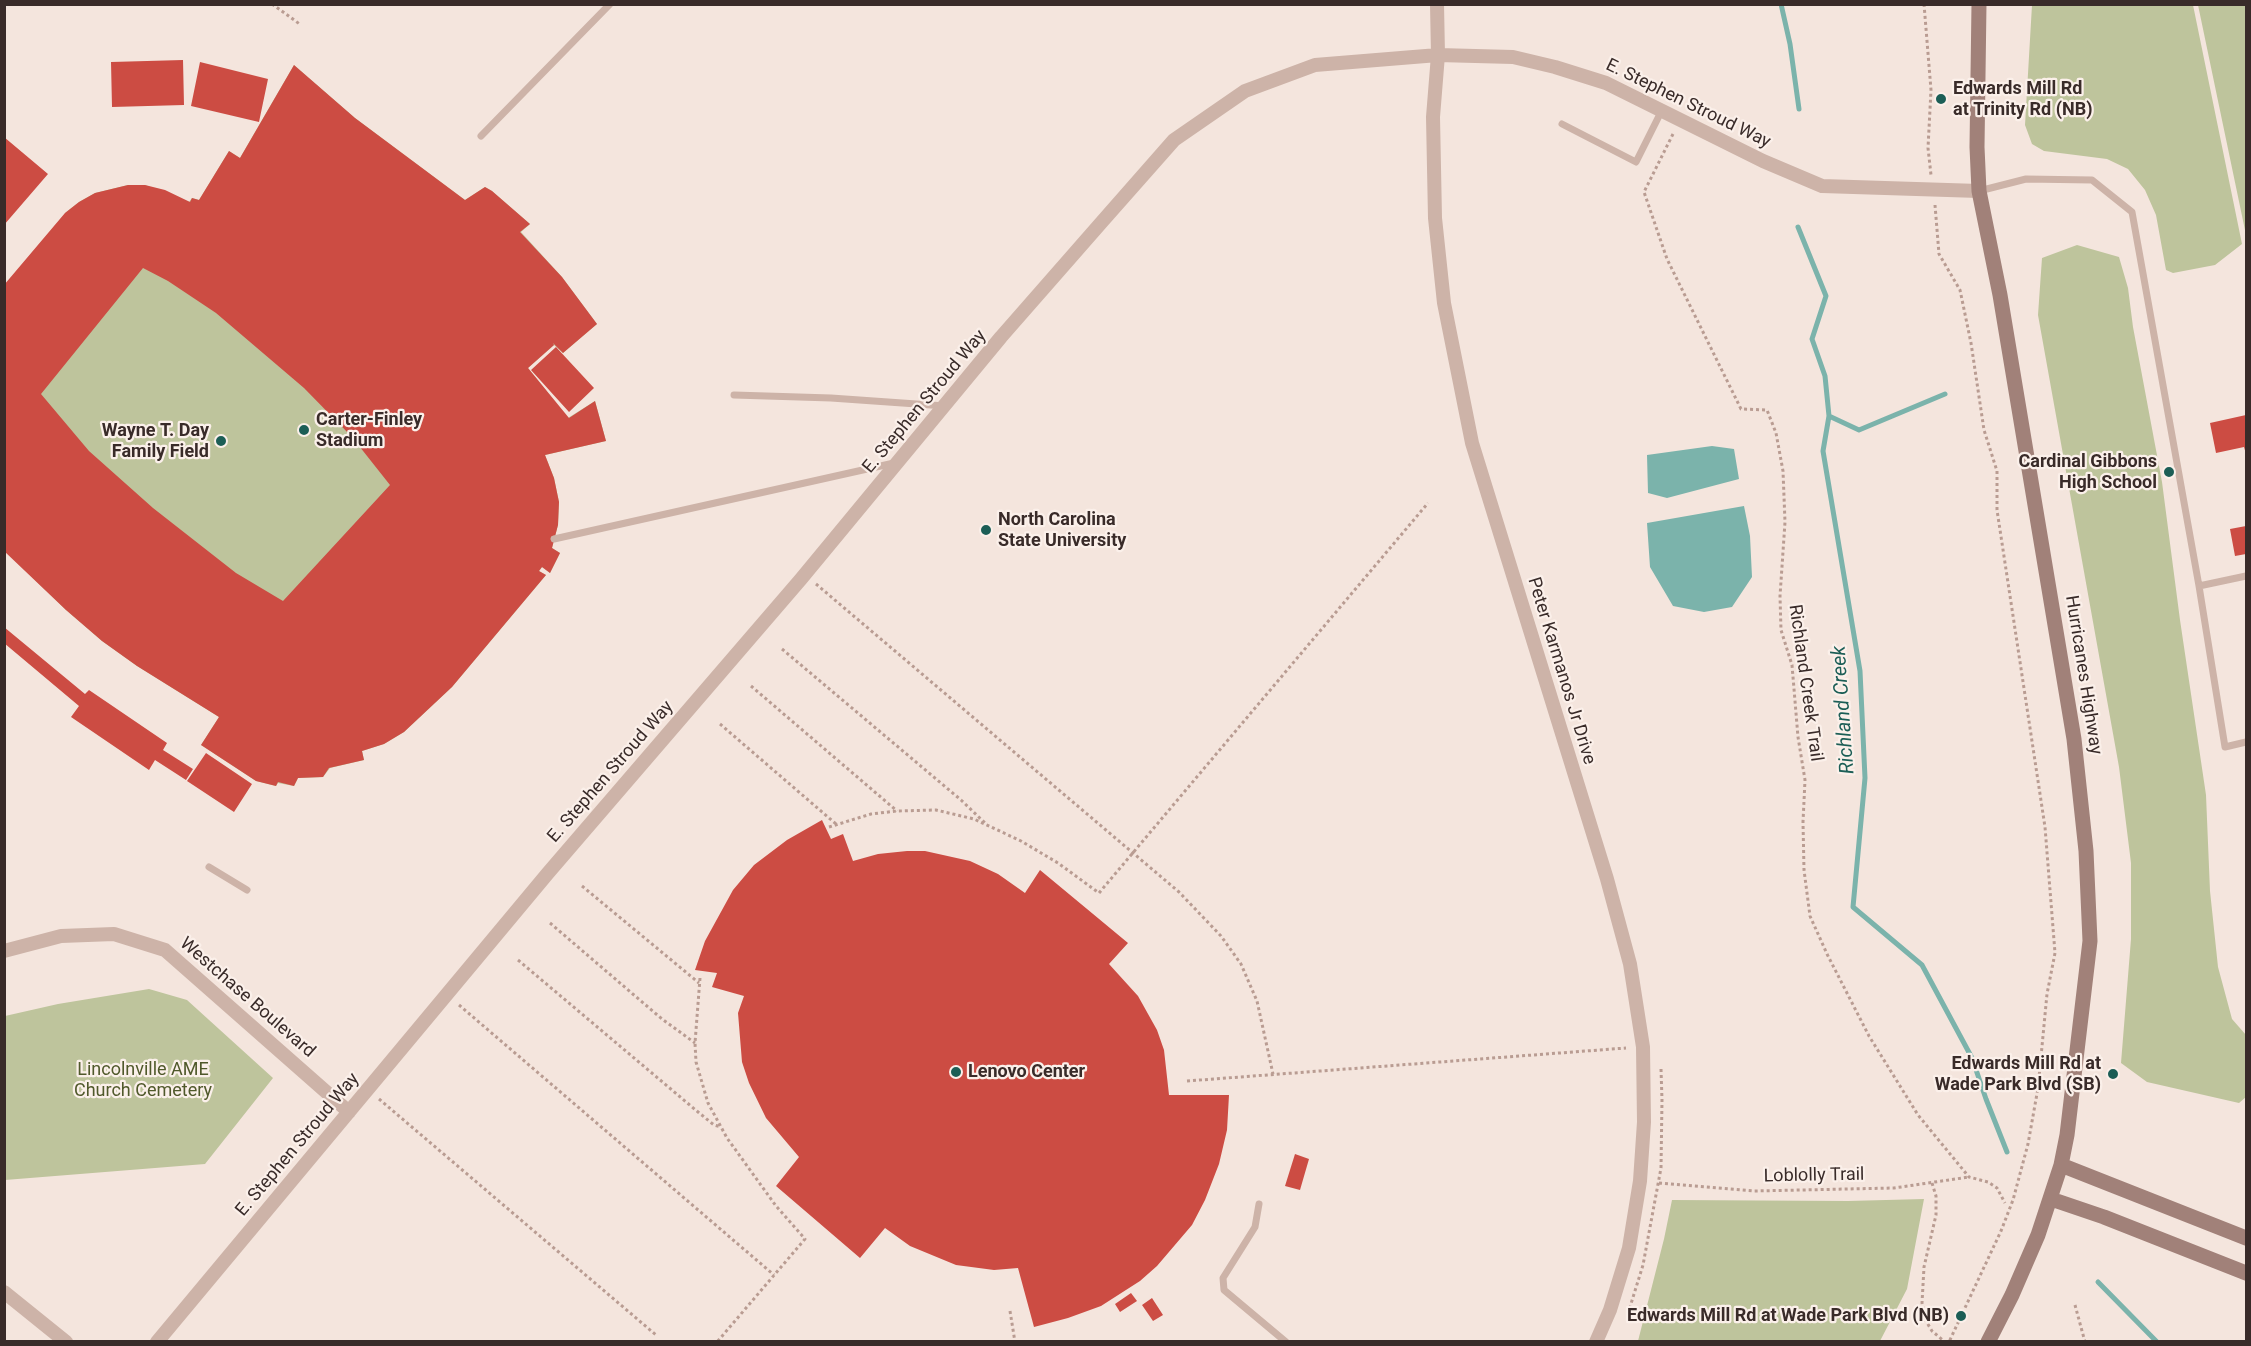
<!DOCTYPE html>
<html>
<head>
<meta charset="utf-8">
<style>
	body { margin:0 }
	#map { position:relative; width:2251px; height:1346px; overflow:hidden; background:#f4e5dd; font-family:Roboto,sans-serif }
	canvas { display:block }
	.frame { position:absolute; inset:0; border:6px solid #392b29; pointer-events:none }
</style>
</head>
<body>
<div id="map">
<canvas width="2251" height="1346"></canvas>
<div class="frame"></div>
</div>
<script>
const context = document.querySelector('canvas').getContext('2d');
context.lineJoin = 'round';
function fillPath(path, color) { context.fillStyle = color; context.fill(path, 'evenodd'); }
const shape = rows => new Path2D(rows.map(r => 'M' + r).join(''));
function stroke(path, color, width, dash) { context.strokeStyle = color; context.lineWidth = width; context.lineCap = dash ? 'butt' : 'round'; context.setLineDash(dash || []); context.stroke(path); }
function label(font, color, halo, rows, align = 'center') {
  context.font = font + ' Roboto,sans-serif'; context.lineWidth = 4.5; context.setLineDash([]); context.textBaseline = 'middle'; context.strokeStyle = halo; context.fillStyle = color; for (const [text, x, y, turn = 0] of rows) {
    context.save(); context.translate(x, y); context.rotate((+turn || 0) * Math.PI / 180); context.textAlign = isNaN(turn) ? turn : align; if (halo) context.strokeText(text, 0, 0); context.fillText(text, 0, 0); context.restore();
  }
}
fillPath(shape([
	[2032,5,2193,5,2242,244,2215,265,2173,273,2166,270,2156,215,2145,190,2128,169,2107,159,2044,151,2032,144,2025,125],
	[2198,5,2246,5,2246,235],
	[294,65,355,118,465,200,485,187,492,191,530,224,521,232,562,277,597,324,563,353,554,345,528,368,568,418,595,401,606,441,545,455,554,478,559,502,558,525,552,548,560,553,550,573,542,567,539,571,546,575,452,687,404,732,384,744,362,751,364,760,330,768,323,777,298,778,294,786,278,783,276,786,256,781,201,745,219,717,137,666,102,641,66,610,5,551,65,213,79,202,95,193,128,185,145,185,189,202,192,198,199,200,229,151,240,158],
	[2077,245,2119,257,2128,288,2133,327,2162,482,2180,620,2206,795,2210,891,2218,967,2232,1019,2246,1035,2246,1097,2239,1103,2147,1082,2121,1063,2131,939,2131,863,2119,767,2038,315,2042,258],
	[149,989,187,1000,273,1078,205,1164,5,1180,5,1016,58,1004],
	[1924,1199,1907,1289,1880,1341,1638,1341,1664,1239,1672,1200,1848,1201]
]), '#bec49c');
fillPath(shape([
	[1712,446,1734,449,1739,479,1667,498,1648,493,1647,455],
	[1744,506,1750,536,1752,577,1732,607,1704,612,1673,606,1650,567,1647,523]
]), '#7bb3ab');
stroke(shape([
	[1781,4,1790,44,1799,109],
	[1798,227,1826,296,1812,339,1825,376,1829,416,1823,451,1860,671,1865,778,1853,907,1922,965,1972,1058,1986,1099,2007,1152],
	[1829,416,1859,430,1945,394],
	[2098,1282,2157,1342]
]), '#7bb3ab', 5);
fillPath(shape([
	[183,60,184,105,112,107,111,62],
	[200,62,268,79,259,122,191,106],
	[294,65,355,118,465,200,485,187,492,191,530,224,520,232,562,277,597,324,563,353,553,343,554,345,528,368,569,418,595,401,606,441,545,455,554,478,559,502,558,525,552,548,560,553,550,573,542,567,539,571,546,575,452,687,404,732,384,744,362,751,364,760,329,768,323,777,298,778,294,786,278,782,276,786,256,781,201,745,219,717,137,666,102,641,66,610,4,551,4,285,65,213,79,202,95,193,128,185,145,185,165,190,190,202,192,198,199,200,229,151,240,158],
	[143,268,168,281,216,313,304,388,352,437,390,485,283,601,236,573,153,508,89,451,41,394],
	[4,137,48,174,4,225],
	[556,347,594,388,569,412,531,370],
	[2246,415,2246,454,2244,447,2216,453,2210,423],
	[2246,526,2246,554,2235,556,2230,529],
	[4,627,85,694,89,690,167,743,163,750,193,769,186,780,155,760,149,770,71,717,79,706,4,643],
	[206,753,252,784,234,812,187,781],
	[822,820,831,839,843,834,853,861,878,854,907,851,925,851,970,861,998,874,1025,893,1040,870,1128,943,1109,964,1138,996,1157,1030,1164,1050,1169,1095,1229,1095,1227,1130,1219,1164,1205,1200,1192,1225,1157,1266,1140,1281,1101,1306,1068,1318,1034,1327,1018,1268,994,1270,956,1265,910,1246,885,1228,860,1258,776,1186,799,1157,766,1118,749,1083,742,1062,738,1013,744,996,712,987,717,973,695,970,705,941,733,890,754,865,787,840],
	[1295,1154,1309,1159,1300,1190,1285,1186],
	[1131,1293,1137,1301,1120,1312,1115,1304],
	[1152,1298,1163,1315,1153,1321,1142,1305]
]), '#cc4c43');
stroke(shape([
	[272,4,301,25],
	[1924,4,1931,90,1928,148,1931,175],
	[1673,134,1644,192,1667,259,1741,409,1767,410,1776,433,1783,471,1785,522,1780,596,1781,630,1792,665,1798,737,1805,780,1803,822,1804,870,1810,916,1827,954,1869,1036,1918,1115,1969,1177,1988,1182,1997,1188,2005,1203],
	[1935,205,1939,254,1960,290,1971,343,1984,430,1997,471,1997,510,2045,827,2055,953,2047,994,2038,1088,2028,1144,2013,1200,2001,1231,1949,1342],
	[816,584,1179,892,1221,936,1241,964,1257,1001,1273,1074],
	[782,649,961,800,985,823],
	[751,686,897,811],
	[720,724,836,824],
	[829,827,871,814,897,811,936,810,974,819,1021,841,1058,863,1099,893,1428,503],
	[582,886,699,983],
	[550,923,662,1019,695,1043],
	[518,960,698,1112,714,1125,721,1127],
	[700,978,695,1043,696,1062,708,1103,727,1138,776,1206,805,1239,717,1342],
	[459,1005,774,1275],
	[1187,1081,1626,1048],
	[379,1099,656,1335],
	[1659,1183,1754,1191,1894,1188,1969,1177],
	[1932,1183,1936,1196,1936,1215,1924,1267,1922,1303,1926,1321,1932,1331,1945,1342],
	[2075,1305,2085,1342],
	[1010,1311,1015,1342],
	[1636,1319,1630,1307,1643,1265,1661,1168,1662,1100,1661,1069]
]), '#b99c92', 3, [3, 3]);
stroke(shape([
	[1562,124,1636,162,1662,110],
	[481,136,610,4],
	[1979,191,2026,179,2092,180,2132,212,2199,586,2225,747,2246,742],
	[734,395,831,398,945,406],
	[554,539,894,463],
	[2199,586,2246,576],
	[209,867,247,890],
	[1259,1204,1255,1227,1223,1278,1224,1290,1286,1342]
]), '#cdb3a8', 7);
stroke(shape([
	[1437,4,1438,55,1433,117,1435,218,1444,303,1472,443,1607,879,1630,964,1643,1047,1644,1122,1640,1181,1629,1248,1610,1310,1596,1342],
	[4,951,61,936,114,934,165,950,349,1112],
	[4,1292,66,1342],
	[157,1342,548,873,801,579,1001,337,1100,224,1174,140,1245,91,1315,65,1438,55,1513,57,1555,67,1606,83,1763,161,1822,186,1979,191]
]), '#cdb3a8', 14);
stroke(shape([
	[1979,4,1977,147,1979,191,2000,295,2074,739,2086,851,2090,941,2067,1135,2061,1165,2038,1235,2012,1295,1988,1342],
	[2061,1165,2246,1238],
	[2051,1199,2104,1217,2246,1273]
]), '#a18179', 15);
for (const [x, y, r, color] of [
	[1941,99,6,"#1c5e56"],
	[304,430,6,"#1c5e56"],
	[221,441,6,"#1c5e56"],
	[2169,472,6,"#1c5e56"],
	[986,530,6,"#1c5e56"],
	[956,1072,6,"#1c5e56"],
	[2113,1074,6,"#1c5e56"],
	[1961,1316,6,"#1c5e56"]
]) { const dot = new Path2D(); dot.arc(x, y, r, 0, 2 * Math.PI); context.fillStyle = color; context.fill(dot); stroke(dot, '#fbf0ea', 2); }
label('bold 18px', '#392b29', '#fbf0ea', [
	["Edwards Mill Rd",1953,89],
	["at Trinity Rd (NB)",1953,110],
	["Carter-Finley",316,420],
	["Stadium",316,441],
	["Wayne T. Day",209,431,"right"],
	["Family Field",209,452,"right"],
	["Cardinal Gibbons",2157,462,"right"],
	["High School",2157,483,"right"],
	["North Carolina",998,520],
	["State University",998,541],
	["Edwards Mill Rd at",2101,1064,"right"],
	["Wade Park Blvd (SB)",2101,1085,"right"],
	["Lenovo Center",968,1072],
	["Edwards Mill Rd at Wade Park Blvd (NB)",1949,1316,"right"]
], 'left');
label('18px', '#392b29', '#fbf0ea', [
	["E. Stephen Stroud Way",1688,104,26],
	["E. Stephen Stroud Way",925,402,-50],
	["Peter Karmanos Jr Drive",1561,671,73],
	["Hurricanes Highway",2083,675,81],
	["Richland Creek Trail",1805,683,82],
	["E. Stephen Stroud Way",611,772,-49],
	["Westchase Boulevard",247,998,41],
	["E. Stephen Stroud Way",298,1145,-50],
	["Loblolly Trail",1814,1176,-1]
]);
label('18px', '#50592b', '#fbf0ea', [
	["Lincolnville AME",143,1070],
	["Church Cemetery",143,1091]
]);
label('italic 20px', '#1c5e56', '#fbf0ea', [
	["Richland Creek",1844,710,-94]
]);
</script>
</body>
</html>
